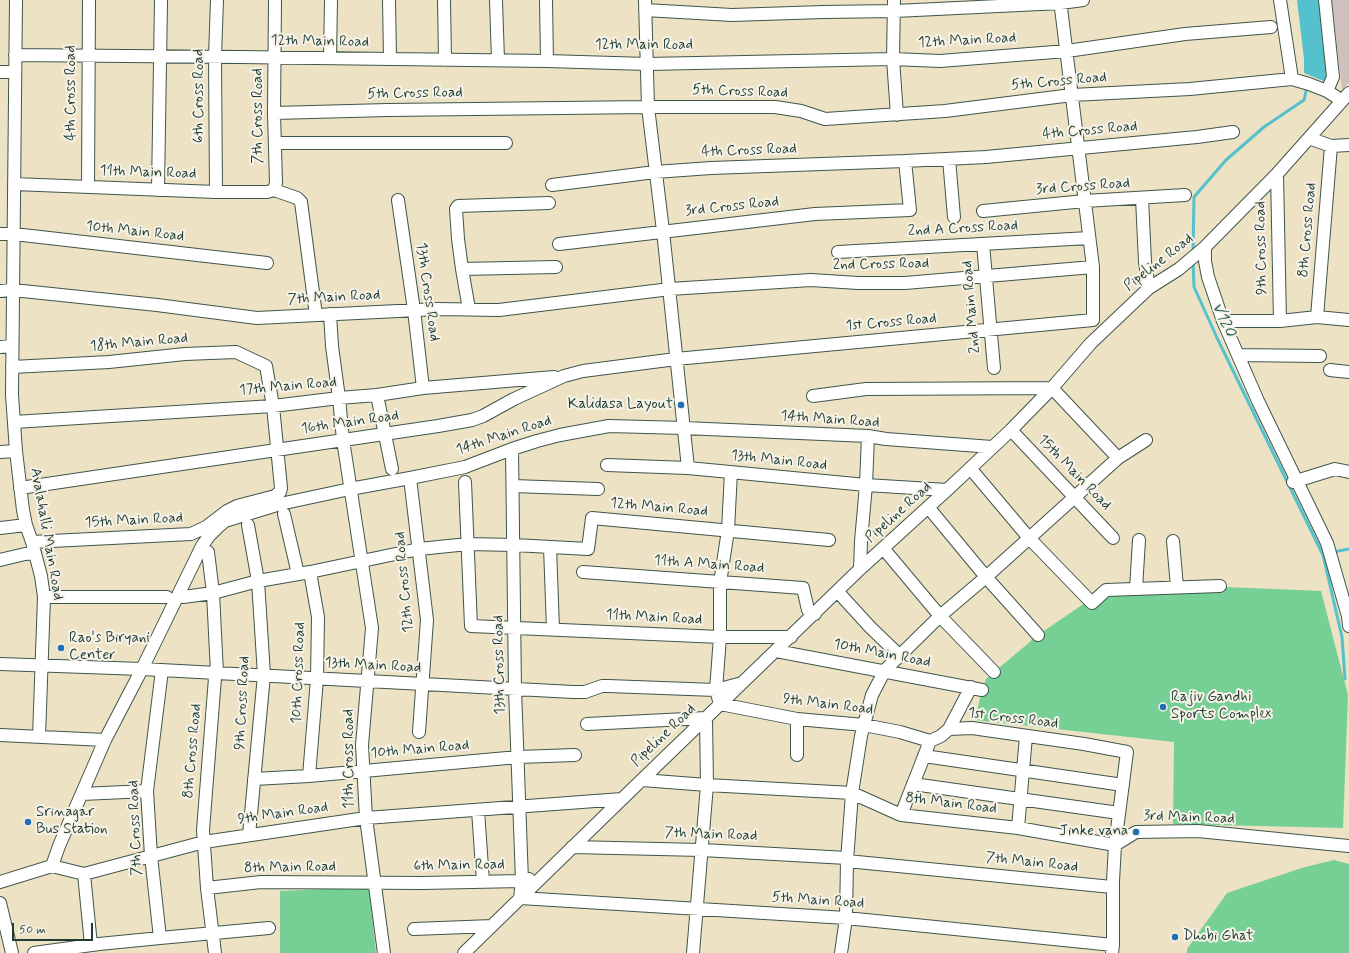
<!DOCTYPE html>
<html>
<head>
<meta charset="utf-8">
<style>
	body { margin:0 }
	#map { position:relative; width:1349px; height:953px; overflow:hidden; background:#eee2c4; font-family:Mynerve,sans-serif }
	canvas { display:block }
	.scale { position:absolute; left:12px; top:923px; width:81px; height:18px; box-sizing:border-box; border:2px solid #1f3d34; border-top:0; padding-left:5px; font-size:12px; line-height:14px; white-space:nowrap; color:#1f3d34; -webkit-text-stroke:3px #f7f3e8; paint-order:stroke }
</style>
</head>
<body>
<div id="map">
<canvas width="1349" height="953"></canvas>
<div class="scale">50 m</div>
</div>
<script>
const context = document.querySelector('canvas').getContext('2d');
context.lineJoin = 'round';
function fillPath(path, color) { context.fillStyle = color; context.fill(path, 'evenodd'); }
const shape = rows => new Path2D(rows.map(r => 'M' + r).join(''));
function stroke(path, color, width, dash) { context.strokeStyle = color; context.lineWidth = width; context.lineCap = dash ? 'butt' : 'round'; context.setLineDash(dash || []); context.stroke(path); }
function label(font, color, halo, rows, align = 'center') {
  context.font = font + ' Mynerve,sans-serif'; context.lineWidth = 4; context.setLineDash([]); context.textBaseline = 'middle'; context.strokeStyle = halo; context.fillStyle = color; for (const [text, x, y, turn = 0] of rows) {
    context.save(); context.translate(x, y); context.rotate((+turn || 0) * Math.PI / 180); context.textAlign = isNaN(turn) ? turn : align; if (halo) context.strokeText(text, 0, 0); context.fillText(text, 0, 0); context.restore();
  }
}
fillPath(shape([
	[1332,0,1349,0,1349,83,1342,89]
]), '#d1bfbf');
fillPath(shape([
	[1226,587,1321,591,1348,695,1343,828,1173,824,1174,742,975,720,982,690,986,679,1038,635,1101,592,1193,591],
	[1334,860,1349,864,1349,953,1187,953,1187,949,1227,893,1305,867],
	[369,887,376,953,280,953,280,891]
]), '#76d096');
fillPath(shape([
	[1297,0,1322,0,1331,69,1326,82,1304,73,1304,59]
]), '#54c1cc');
stroke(shape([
	[1193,253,1194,197,1226,160,1264,127,1304,100,1307,87],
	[1193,262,1194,287,1218,340,1323,555,1342,637,1345,679],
	[1333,552,1349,549]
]), '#54c1cc', 3);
const minor = shape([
	[16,0,12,395,16,451,23,510,26,525,32,542,41,576,44,597,39,737],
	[389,0,390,59],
	[444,0,445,60],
	[496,0,498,60],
	[546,0,547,61],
	[645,0,648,107,663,231,688,468],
	[894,0,893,59,897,115],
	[1060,0,1093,267,1093,320],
	[1280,0,1292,79],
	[1325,0,1333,77,1327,91],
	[645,10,732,15,823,12,895,11,1061,3,1083,0],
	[15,55,239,57,547,61,647,64,893,59,940,61,1067,51,1185,34,1271,27],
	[330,58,331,0],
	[0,72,15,72],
	[274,113,388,110,648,107,775,107,801,111,825,119,945,111,1072,95,1190,89,1292,79,1309,84,1327,91,1341,100],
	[1309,138,1331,146,1349,145],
	[275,143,506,143],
	[949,159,954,217],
	[1277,174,1280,321],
	[14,184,216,192,267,192,274,190,276,183,274,113,275,0],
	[552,185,655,172,711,168,905,161,986,157,1197,137,1233,132],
	[88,187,89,0],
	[158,190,161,0],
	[274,190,297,198,301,202,316,315],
	[216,192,215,57,217,0],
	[1142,198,1145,262,1149,288],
	[398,200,414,310,423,388],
	[983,211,1085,201,1185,195],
	[0,234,14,234,267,263],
	[559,244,815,214,910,210,905,161],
	[983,244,994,368],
	[1205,247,1205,261,1208,277,1223,321,1258,401,1327,543,1348,616,1349,626],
	[838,252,1089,238],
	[462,269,556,267],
	[0,291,13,290,157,305,257,318,438,309,499,310,670,289,811,280,858,283,905,283,1093,267],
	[469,309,462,269,458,239,456,209,458,206,549,203],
	[330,314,332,346,339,398,343,440,372,628,362,745,366,818,384,953],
	[1317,317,1331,146],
	[1223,321,1280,321,1317,317,1349,320],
	[0,347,12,346],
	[1238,355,1320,356],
	[12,367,109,362,185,354,236,352,266,366,273,406,281,488,280,492,275,496,237,506,227,511,206,527,191,534,32,542],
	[1330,370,1349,372],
	[377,395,392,469],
	[813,396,866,389,1052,388,1118,458],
	[14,422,273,406,339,398,377,395,423,388,554,377],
	[1011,430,1113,538],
	[512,449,515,689,522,881,520,898,846,918,1113,945],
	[0,452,16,451],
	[607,465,688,468,866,485,947,490],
	[970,468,1029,538,1092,603,1106,590,1220,586],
	[731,472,728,530,720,583,720,637,716,690,720,704,797,719,864,725,900,732,930,741],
	[410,478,427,620,419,732],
	[465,482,471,626,720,637,791,637],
	[1293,482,1335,469,1349,472],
	[513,486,598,489],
	[20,488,438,426,472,420,483,416,514,399,564,376,583,371,676,359,1093,320],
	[928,507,986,577,1038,635],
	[284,514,298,574],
	[248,525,258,581,264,675,249,835],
	[0,528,26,525],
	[1173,541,1177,587],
	[550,547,553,629],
	[883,548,940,616,994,672],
	[208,552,213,593,217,673,215,678,203,830,207,888,215,953],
	[0,560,25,554,35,553],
	[860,569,861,541,866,485,868,436],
	[583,572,803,588,808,610,815,614],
	[1136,589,1139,540],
	[838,592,870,627,899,655],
	[44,597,167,597],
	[183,597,213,593,258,581,310,572,419,549,468,544,514,545,588,549,592,518,829,540],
	[776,651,982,690],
	[0,664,142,669,573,692,585,692,602,686,608,686,716,690,742,683],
	[797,719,797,755],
	[587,724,706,718,707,785,693,953],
	[949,729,971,687],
	[0,735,105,740],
	[924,756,1123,785],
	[309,776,317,679,318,617,310,572],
	[254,779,309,776,518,757,575,755],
	[642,780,707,785,852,793,901,815,1018,828,1115,845,1127,752,1084,744,972,728,949,729,941,736,930,741,901,815],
	[913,784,1119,813],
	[82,794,147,791],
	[478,810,483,882],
	[1018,828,1026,736],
	[572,847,702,850,847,858],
	[847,861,1112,887,1113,881],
	[52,866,84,874,204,842,366,818,622,799],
	[84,874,91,945],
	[0,882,52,866,59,846,105,740,142,669,202,546,209,536,218,527,225,521,280,504,350,489,410,478,465,467,512,449,537,441,560,435,609,426,684,428,868,436,886,439,992,447],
	[207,888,261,882,422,883,522,881,529,879],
	[0,903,12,953],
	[414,929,492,926],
	[160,938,151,856,147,791,162,670],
	[34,953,99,944,160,938,269,928],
	[464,953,622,799,860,569,947,490,1011,430,1052,388,1091,343,1149,288,1179,269,1205,247,1277,174,1349,93],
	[841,953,846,918,847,861,852,793,861,736,872,695,885,670,940,616,986,577,1118,458,1146,440],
	[1112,953,1113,945,1113,881,1115,845,1136,832,1198,831,1349,846]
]);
stroke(minor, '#3e564a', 14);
stroke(minor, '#fff', 12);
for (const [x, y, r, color] of [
	[681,405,4,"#1f6fb2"],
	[61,648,4,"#1f6fb2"],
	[1163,707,4,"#1f6fb2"],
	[28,822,4,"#1f6fb2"],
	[1136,832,4,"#1f6fb2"],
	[1175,937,4,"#1f6fb2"]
]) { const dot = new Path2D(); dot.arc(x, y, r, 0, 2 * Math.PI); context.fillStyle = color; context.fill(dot); stroke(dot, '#f7f3e8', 1.5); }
label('15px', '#1f3d34', '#f7f3e8', [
	["12th Main Road",967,41,-3],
	["12th Main Road",320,42,1],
	["12th Main Road",644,46],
	["5th Cross Road",1059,82,-5],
	["5th Cross Road",740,92,2],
	["4th Cross Road",72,93,-90],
	["5th Cross Road",415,94,-1],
	["6th Cross Road",200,96,-90],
	["7th Cross Road",259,116,-90],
	["4th Cross Road",1090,131,-5],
	["4th Cross Road",749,151,-2],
	["11th Main Road",148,173,2],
	["3rd Cross Road",1083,187,-4],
	["3rd Cross Road",732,207,-6],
	["2nd A Cross Road",963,229,-3],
	["8th Cross Road",1308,230,-85],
	["10th Main Road",135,232,6],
	["9th Cross Road",1262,248,-91],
	["Pipeline Road",1159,263,-38],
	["2nd Cross Road",881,265,-1],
	["13th Cross Road",427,292,82],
	["7th Main Road",334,298,-3],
	["2nd Main Road",972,307,-95],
	["1st Cross Road",891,323,-5],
	["18th Main Road",139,343,-5],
	["17th Main Road",288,387,-5],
	["14th Main Road",830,420,4],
	["16th Main Road",350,423,-8],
	["14th Main Road",504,436,-18],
	["13th Main Road",779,461,6],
	["15th Main Road",1074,473,46],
	["12th Main Road",659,508,5],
	["Pipeline Road",899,513,-42],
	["15th Main Road",134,521,-3],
	["Avalahalli Main Road",46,534,80],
	["11th A Main Road",709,565,4],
	["12th Cross Road",405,582,-95],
	["11th Main Road",654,618,3],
	["10th Main Road",882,654,11],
	["13th Cross Road",500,665,-91],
	["13th Main Road",373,666,3],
	["10th Cross Road",299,673,-88],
	["9th Cross Road",243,703,-87],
	["9th Main Road",828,705,7],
	["1st Cross Road",1013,719,7],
	["Pipeline Road",664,736,-44],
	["10th Main Road",420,750,-5],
	["8th Cross Road",193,751,-85],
	["11th Cross Road",350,759,-90],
	["8th Main Road",951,804,7],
	["9th Main Road",283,814,-8],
	["3rd Main Road",1189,818,2],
	["7th Cross Road",136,828,-92],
	["7th Main Road",711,835,2],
	["7th Main Road",1032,863,6],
	["6th Main Road",459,866,-1],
	["8th Main Road",290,868,-1],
	["5th Main Road",818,901,4]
]);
label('15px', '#1f3d34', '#f7f3e8', [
	["Kalidasa Layout",673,405,"right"],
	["Rao's Biryani",69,639],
	["Center",69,656],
	["Rajiv Gandhi",1171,698],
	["Sports Complex",1171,715],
	["Srinagar",36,813],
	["Bus Station",36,830],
	["Jinke vana",1128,832,"right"],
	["Dhobi Ghat",1183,937]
], 'left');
label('italic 16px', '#2c5e5a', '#f7f3e8', [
	["V120",1223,320,64]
]);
</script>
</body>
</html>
